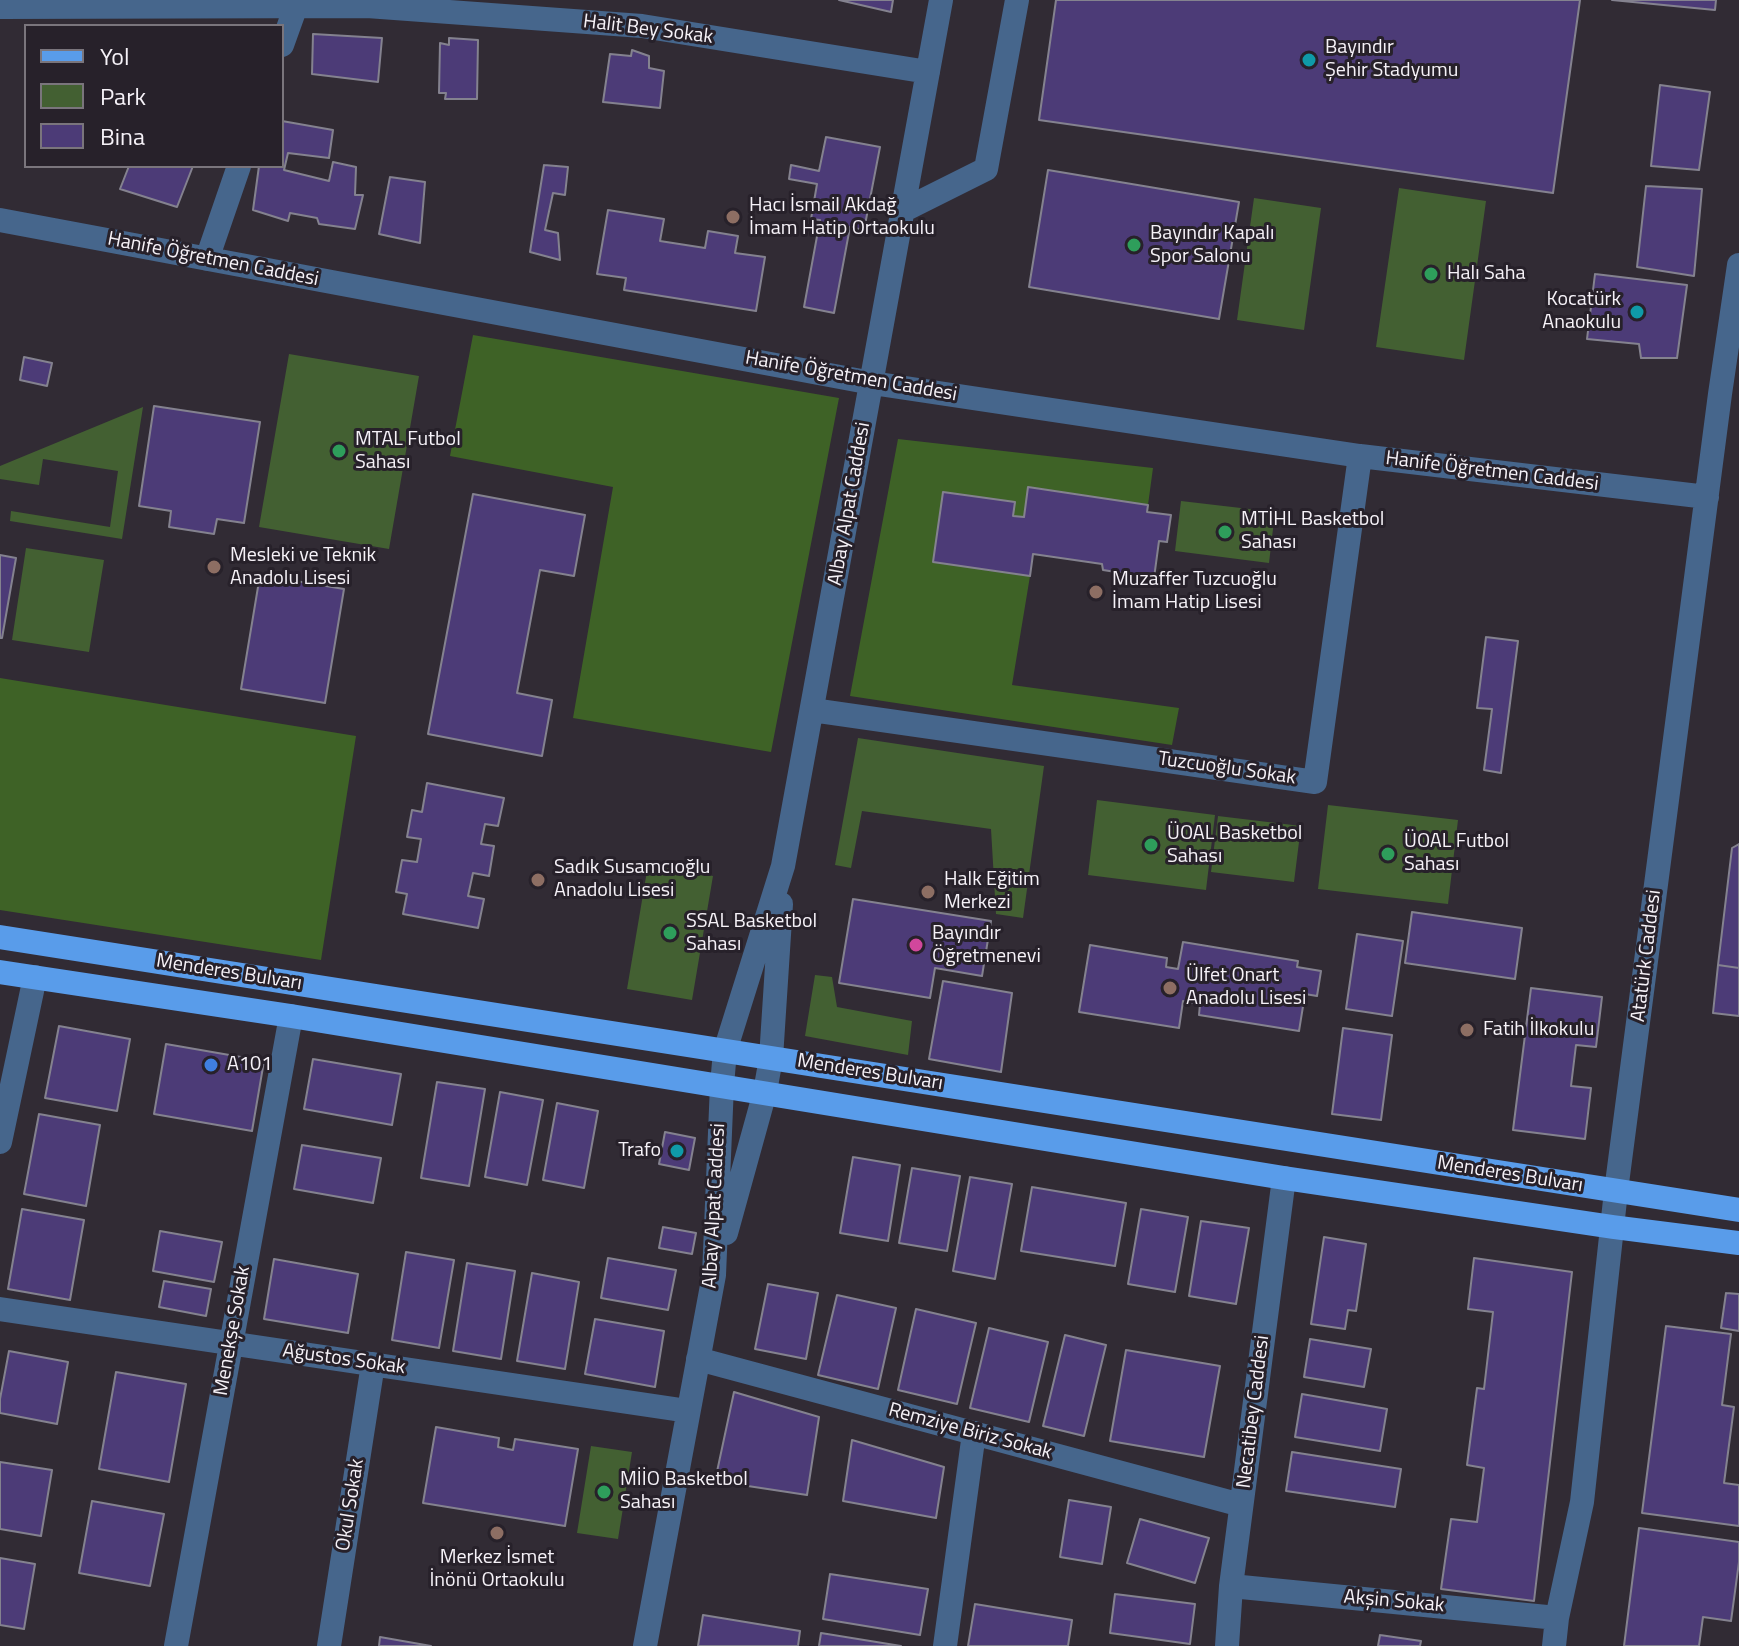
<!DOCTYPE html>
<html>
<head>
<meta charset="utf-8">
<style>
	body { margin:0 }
	#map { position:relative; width:1739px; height:1646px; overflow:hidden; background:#312b34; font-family:"Titillium Web",sans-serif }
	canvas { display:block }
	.legend { position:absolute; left:24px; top:24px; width:260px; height:144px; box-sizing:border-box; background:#27212a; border:2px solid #7a757c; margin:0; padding:10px 14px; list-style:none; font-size:24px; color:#f6f2f8 }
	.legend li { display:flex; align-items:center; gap:16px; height:40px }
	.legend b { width:40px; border:2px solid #7a757c }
</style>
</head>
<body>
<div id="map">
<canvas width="1739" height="1646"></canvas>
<ul class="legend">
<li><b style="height:10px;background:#599cea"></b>Yol</li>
<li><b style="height:22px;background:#436032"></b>Park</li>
<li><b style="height:22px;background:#4c3b77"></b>Bina</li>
</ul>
</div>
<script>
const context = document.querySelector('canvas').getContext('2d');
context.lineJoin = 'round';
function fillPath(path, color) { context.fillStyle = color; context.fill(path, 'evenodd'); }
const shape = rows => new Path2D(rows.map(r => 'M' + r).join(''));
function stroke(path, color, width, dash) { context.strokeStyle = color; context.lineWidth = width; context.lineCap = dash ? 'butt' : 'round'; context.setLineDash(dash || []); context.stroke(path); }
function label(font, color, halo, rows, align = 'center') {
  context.font = font + ' "Titillium Web",sans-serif'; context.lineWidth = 6; context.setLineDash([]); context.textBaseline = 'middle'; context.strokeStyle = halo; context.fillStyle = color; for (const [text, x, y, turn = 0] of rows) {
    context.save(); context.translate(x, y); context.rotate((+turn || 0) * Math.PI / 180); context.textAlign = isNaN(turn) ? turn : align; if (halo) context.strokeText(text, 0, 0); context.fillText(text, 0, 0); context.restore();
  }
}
fillPath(shape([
	[1399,188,1486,201,1464,360,1376,347],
	[1254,198,1321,208,1304,330,1237,320],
	[289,354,419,376,389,549,259,527],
	[143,407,122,539,10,521,11,511,110,527,118,471,43,459,39,485,0,479,0,466],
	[1181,501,1275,512,1269,563,1175,551],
	[26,548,104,560,89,652,12,640],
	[858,738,1044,766,1023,918,996,914,991,829,862,811,851,868,835,865],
	[1097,800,1215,815,1206,890,1088,875],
	[1328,805,1458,820,1448,904,1318,889],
	[1218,816,1301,826,1294,882,1211,872],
	[648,865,713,876,692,1000,627,989],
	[815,975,832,977,837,1007,912,1021,908,1055,805,1036],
	[591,1446,632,1452,618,1539,577,1533]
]), '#436032');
fillPath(shape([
	[473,335,839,398,771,752,573,718,613,487,450,456],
	[898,439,1153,468,1148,505,1029,487,1024,517,1013,516,1015,502,943,492,933,561,1030,576,1012,685,1179,708,1172,745,850,696],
	[0,678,356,736,321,960,0,910]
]), '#3e6226');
const building = shape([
	[839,0,893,0,891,12,839,0],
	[1056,0,1580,0,1553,193,1039,120,1056,0],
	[1612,0,1716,0,1715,10,1612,0],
	[313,34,382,38,378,82,312,74,313,34],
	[449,38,478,40,477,99,445,99,446,93,439,93,440,43,449,45,449,38],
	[632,50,649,56,649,68,664,71,660,108,603,102,610,54,631,56,632,50],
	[1660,85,1710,92,1699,170,1651,166,1660,85],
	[282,121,333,130,329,158,288,153,284,170,329,181,333,162,356,167,355,195,363,195,355,229,319,224,317,218,290,213,288,221,253,210,259,166,282,166,282,121],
	[826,137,880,147,864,230,850,227,834,313,804,307,820,220,811,219,817,184,789,179,791,165,819,171,826,137],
	[544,165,568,167,565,195,553,193,545,230,558,233,560,260,530,252,544,165],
	[129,166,193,166,177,207,120,189,129,166],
	[1048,170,1239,202,1219,319,1029,287,1048,170],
	[390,177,425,182,420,243,379,234,390,177],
	[1646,186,1702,189,1694,276,1637,267,1646,186],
	[608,210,664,219,660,241,705,248,708,231,738,236,735,253,765,257,756,311,624,290,626,278,597,274,608,210],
	[1595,274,1687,285,1677,358,1641,358,1639,344,1587,339,1595,274],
	[24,357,52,363,47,386,20,380,24,357],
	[154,406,260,422,244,523,217,519,214,534,169,527,171,511,139,506,154,406],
	[1028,487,1148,505,1147,512,1171,515,1167,542,1159,541,1154,578,1103,570,1102,564,1033,554,1030,576,933,562,943,492,1015,502,1013,516,1024,517,1028,487],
	[473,494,585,515,574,576,540,570,517,693,552,700,542,756,428,734,473,494],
	[0,555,16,558,2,638,0,638,0,555],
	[260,575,344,589,325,703,241,689,260,575],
	[1486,637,1518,641,1501,773,1484,770,1492,709,1477,708,1486,637],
	[427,783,504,798,498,826,485,824,481,844,494,846,489,876,473,873,468,896,484,899,478,928,403,914,407,894,396,892,402,860,417,862,421,839,407,837,412,810,422,812,427,783],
	[1739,844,1739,968,1718,965,1732,848,1739,844],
	[853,899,991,921,982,976,935,968,930,998,839,983,853,899],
	[1412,912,1522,928,1515,979,1405,963,1412,912],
	[1357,934,1403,941,1392,1016,1346,1009,1357,934],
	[1183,942,1298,961,1297,967,1321,971,1317,996,1305,994,1299,1031,1199,1015,1200,1004,1183,1001,1179,1028,1079,1012,1090,945,1167,958,1166,967,1178,969,1183,942],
	[1718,965,1739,968,1739,1016,1713,1013,1718,965],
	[943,981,1012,993,1001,1072,929,1059,943,981],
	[1531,988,1602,997,1596,1047,1576,1045,1571,1086,1591,1088,1585,1139,1513,1130,1531,988],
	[59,1026,130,1039,117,1111,45,1098,59,1026],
	[1343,1028,1392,1035,1381,1120,1332,1114,1343,1028],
	[166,1044,264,1061,252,1131,154,1114,166,1044],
	[313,1059,401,1074,392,1125,304,1109,313,1059],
	[437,1082,485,1089,469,1186,421,1178,437,1082],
	[500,1092,543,1100,527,1185,485,1177,500,1092],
	[557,1103,598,1111,584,1188,543,1180,557,1103],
	[39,1114,100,1125,86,1206,24,1194,39,1114],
	[665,1132,695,1138,689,1170,659,1164,665,1132],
	[302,1145,381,1158,373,1203,294,1189,302,1145],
	[853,1157,900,1165,888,1241,840,1233,853,1157],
	[912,1168,960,1176,947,1251,899,1243,912,1168],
	[970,1177,1012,1184,995,1279,953,1271,970,1177],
	[1032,1187,1126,1203,1115,1266,1021,1251,1032,1187],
	[22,1209,84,1220,70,1300,8,1289,22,1209],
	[1141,1209,1188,1217,1175,1292,1128,1284,1141,1209],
	[1201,1221,1249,1228,1236,1304,1189,1296,1201,1221],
	[663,1227,696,1233,692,1254,659,1248,663,1227],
	[160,1231,222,1242,214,1282,153,1271,160,1231],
	[1324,1237,1366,1244,1356,1311,1348,1310,1345,1329,1311,1324,1324,1237],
	[406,1252,454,1260,439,1348,392,1340,406,1252],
	[608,1258,676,1270,668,1310,601,1298,608,1258],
	[1474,1258,1572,1272,1534,1601,1441,1589,1451,1519,1477,1522,1484,1468,1467,1465,1477,1388,1484,1389,1493,1312,1468,1309,1474,1258],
	[274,1259,358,1274,348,1333,264,1319,274,1259],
	[467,1263,515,1271,501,1359,453,1351,467,1263],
	[532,1273,579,1282,565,1369,517,1361,532,1273],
	[164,1281,211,1289,206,1316,159,1307,164,1281],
	[768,1284,818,1293,806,1359,755,1349,768,1284],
	[1726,1293,1739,1294,1739,1331,1721,1328,1726,1293],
	[837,1295,896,1308,878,1389,818,1375,837,1295],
	[916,1309,976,1323,957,1404,898,1390,916,1309],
	[595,1319,664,1331,655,1387,585,1374,595,1319],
	[1666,1326,1731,1334,1722,1405,1734,1407,1724,1483,1739,1485,1739,1526,1642,1513,1666,1326],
	[989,1328,1048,1342,1029,1422,970,1408,989,1328],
	[1065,1335,1106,1345,1084,1436,1043,1426,1065,1335],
	[1310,1339,1371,1349,1364,1387,1304,1377,1310,1339],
	[1126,1350,1220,1366,1204,1457,1110,1441,1126,1350],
	[9,1351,68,1362,57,1424,0,1413,0,1399,9,1351],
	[116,1372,186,1384,169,1482,99,1469,116,1372],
	[734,1392,819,1417,807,1495,715,1481,734,1392],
	[1302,1394,1387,1409,1380,1451,1295,1437,1302,1394],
	[436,1427,499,1438,498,1447,513,1450,515,1439,578,1449,565,1526,423,1503,436,1427],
	[852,1440,944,1467,936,1518,843,1501,852,1440],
	[1292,1452,1401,1469,1395,1507,1286,1491,1292,1452],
	[0,1462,52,1470,41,1536,0,1529,0,1462],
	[1069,1500,1111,1507,1102,1564,1060,1557,1069,1500],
	[92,1501,164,1514,150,1586,79,1573,92,1501],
	[1140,1519,1209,1538,1195,1583,1127,1563,1140,1519],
	[1639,1528,1739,1542,1739,1562,1731,1621,1703,1617,1699,1646,1624,1646,1639,1528],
	[0,1558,35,1564,24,1629,0,1625,0,1558],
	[830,1574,928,1589,920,1635,823,1619,830,1574],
	[1115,1594,1195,1604,1190,1644,1110,1633,1115,1594],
	[975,1604,1072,1620,1068,1646,968,1646,975,1604],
	[703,1615,800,1631,798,1646,698,1646,703,1615],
	[821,1633,901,1646,819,1646,821,1633],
	[1380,1635,1421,1641,1420,1646,1378,1646,1380,1635],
	[380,1637,431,1646,379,1646,380,1637]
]);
fillPath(building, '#4c3b77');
stroke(building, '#84828f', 2);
stroke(shape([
	[0,7,367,6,642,26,928,72],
	[282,45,296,6],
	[902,211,986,169,1017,0],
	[0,220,872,383,1360,456,1707,497],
	[207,259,239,166],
	[812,710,1315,782,1360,456],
	[0,1142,35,977],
	[726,1233,765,1092,771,1058,781,904],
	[0,1309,688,1411],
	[698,1359,1241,1505],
	[1231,1586,1557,1618],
	[176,1646,291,1016],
	[329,1646,373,1364],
	[645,1646,714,1275,722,1085,725,1051,783,866,941,0],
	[945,1646,974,1433],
	[1227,1646,1231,1586,1284,1178],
	[1554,1646,1557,1618,1582,1502,1616,1191,1720,394,1739,265]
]), '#46668c', 24);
stroke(shape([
	[0,937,1739,1210],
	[0,972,291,1016,1284,1178,1613,1227,1739,1243]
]), '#599cea', 24);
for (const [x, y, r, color] of [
	[1309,60,8,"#0f9aa8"],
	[733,217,8,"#8d6e63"],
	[1134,245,8,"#2e9e5b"],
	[1431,274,8,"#2e9e5b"],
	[1637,312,8,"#0f9aa8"],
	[339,451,8,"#2e9e5b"],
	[1225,532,8,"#2e9e5b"],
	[214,567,8,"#8d6e63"],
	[1096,592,8,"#8d6e63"],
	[1151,845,8,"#2e9e5b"],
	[1388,854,8,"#2e9e5b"],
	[538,880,8,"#8d6e63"],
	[928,892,8,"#8d6e63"],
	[670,933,8,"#2e9e5b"],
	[916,945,8,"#d1479c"],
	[1170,988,8,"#8d6e63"],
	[1467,1030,8,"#8d6e63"],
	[211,1065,8,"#3f7fe0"],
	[677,1151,8,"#0f9aa8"],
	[604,1492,8,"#2e9e5b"],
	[497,1533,8,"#8d6e63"]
]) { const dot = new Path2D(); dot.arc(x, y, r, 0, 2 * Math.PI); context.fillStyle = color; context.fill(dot); stroke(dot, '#27212a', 3); }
label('20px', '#f6f2f8', '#27212a', [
	["Halit Bey Sokak",648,30,7],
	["Hanife Öğretmen Caddesi",213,260,11],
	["Hanife Öğretmen Caddesi",851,377,10],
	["Hanife Öğretmen Caddesi",1492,472,7],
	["Albay Alpat Caddesi",850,504,-80],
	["Tuzcuoğlu Sokak",1227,769,8],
	["Atatürk Caddesi",1647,956,-83],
	["Menderes Bulvarı",229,973,9],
	["Menderes Bulvarı",870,1073,9],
	["Menderes Bulvarı",1510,1175,9],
	["Albay Alpat Caddesi",715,1206,-87],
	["Menekşe Sokak",233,1331,-80],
	["Ağustos Sokak",344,1360,8],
	["Necatibey Caddesi",1254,1412,-83],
	["Remziye Biriz Sokak",970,1432,15],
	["Okul Sokak",351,1505,-81],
	["Akşin Sokak",1394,1602,5]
]);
label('20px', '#f6f2f8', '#27212a', [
	["Bayındır",1325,48],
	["Şehir Stadyumu",1325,71],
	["Hacı İsmail Akdağ",749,206],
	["İmam Hatip Ortaokulu",749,229],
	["Bayındır Kapalı",1150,234],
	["Spor Salonu",1150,257],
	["Halı Saha",1447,274],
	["Kocatürk",1621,300,"right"],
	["Anaokulu",1621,323,"right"],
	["MTAL Futbol",355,440],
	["Sahası",355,463],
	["MTİHL Basketbol",1241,520],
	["Sahası",1241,543],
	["Mesleki ve Teknik",230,556],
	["Anadolu Lisesi",230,579],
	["Muzaffer Tuzcuoğlu",1112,580],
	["İmam Hatip Lisesi",1112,603],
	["ÜOAL Basketbol",1167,834],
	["Sahası",1167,857],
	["ÜOAL Futbol",1404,842],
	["Sahası",1404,865],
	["Sadık Susamcıoğlu",554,868],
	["Anadolu Lisesi",554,891],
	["Halk Eğitim",944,880],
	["Merkezi",944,903],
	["SSAL Basketbol",686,922],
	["Sahası",686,945],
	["Bayındır",932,934],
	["Öğretmenevi",932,957],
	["Ülfet Onart",1186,976],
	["Anadolu Lisesi",1186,999],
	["Fatih İlkokulu",1483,1030],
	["A101",227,1065],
	["Trafo",661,1151,"right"],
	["MİİO Basketbol",620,1480],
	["Sahası",620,1503],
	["Merkez İsmet",497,1558,"center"],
	["İnönü Ortaokulu",497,1581,"center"]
], 'left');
</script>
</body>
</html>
